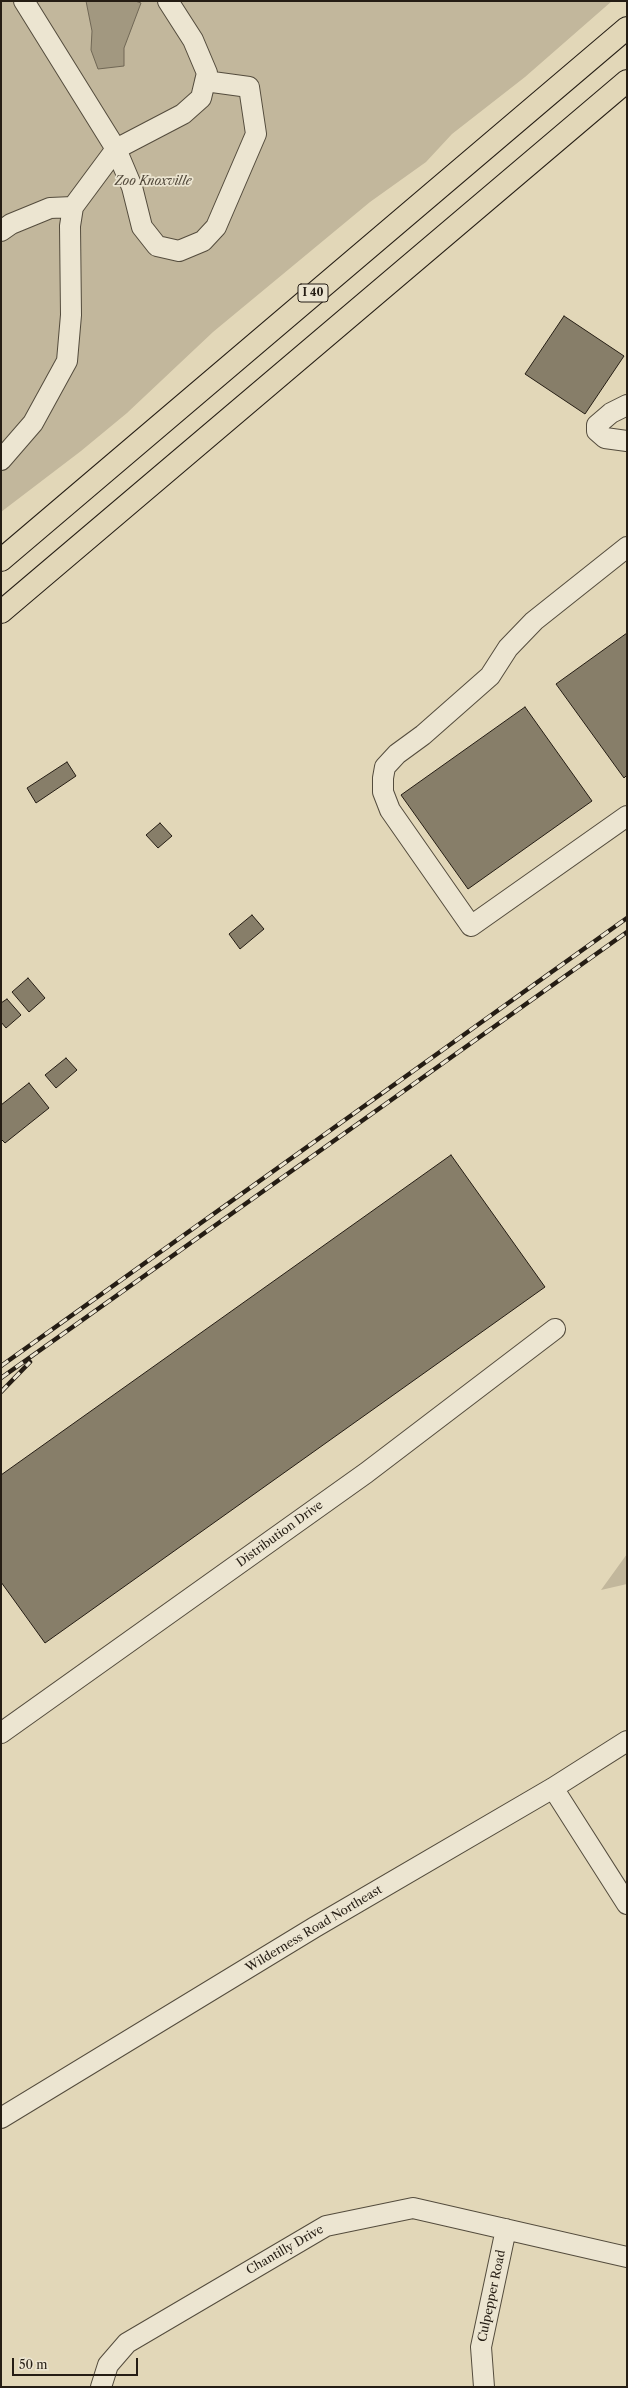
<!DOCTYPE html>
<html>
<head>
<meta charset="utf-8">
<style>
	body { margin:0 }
	#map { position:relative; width:628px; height:2388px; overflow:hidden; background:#e2d7b8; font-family:"Libre Caslon Text",serif }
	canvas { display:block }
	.frame { position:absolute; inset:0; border:2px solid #251d14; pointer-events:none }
	.scale { position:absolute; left:12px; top:2358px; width:126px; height:18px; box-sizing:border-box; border:2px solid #251d14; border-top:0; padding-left:5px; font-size:12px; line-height:14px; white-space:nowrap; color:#251d14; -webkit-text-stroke:3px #ece5d1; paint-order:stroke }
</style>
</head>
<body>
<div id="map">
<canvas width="628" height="2388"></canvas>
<div class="frame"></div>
<div class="scale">50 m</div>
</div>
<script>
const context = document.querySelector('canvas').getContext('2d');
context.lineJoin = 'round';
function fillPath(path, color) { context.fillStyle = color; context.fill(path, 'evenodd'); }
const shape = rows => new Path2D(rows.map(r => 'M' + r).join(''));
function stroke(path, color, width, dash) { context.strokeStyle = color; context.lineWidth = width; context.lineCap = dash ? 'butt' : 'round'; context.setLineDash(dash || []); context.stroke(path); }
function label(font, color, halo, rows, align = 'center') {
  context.font = font + ' "Libre Caslon Text",serif'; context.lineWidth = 3.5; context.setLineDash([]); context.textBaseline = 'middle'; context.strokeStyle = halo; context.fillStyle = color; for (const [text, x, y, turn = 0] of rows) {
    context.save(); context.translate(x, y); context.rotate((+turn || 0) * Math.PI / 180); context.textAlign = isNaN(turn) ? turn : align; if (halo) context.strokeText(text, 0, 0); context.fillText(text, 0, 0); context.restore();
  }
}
fillPath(shape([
	[1,1,612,1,525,77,452,134,426,162,370,202,213,332,127,413,81,451,1,512],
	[627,1554,627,1584,601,1590]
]), '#c2b79c');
const water = shape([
	[86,1,135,1,141,3,124,48,124,66,98,69,91,50,92,31,86,1]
]);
fillPath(water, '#a29880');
stroke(water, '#706755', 1);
const building = shape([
	[564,316,624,356,585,414,525,374,564,316],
	[627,633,627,775,624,778,556,684,627,633],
	[525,707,592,801,468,889,401,795,525,707],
	[67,762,76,776,36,803,27,788,67,762],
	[160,823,172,836,158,848,146,835,160,823],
	[252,915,264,929,240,949,229,934,252,915],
	[28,978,45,998,29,1012,12,992,28,978],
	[7,999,21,1015,6,1028,1,1022,1,1003,7,999],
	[66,1058,77,1070,56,1088,45,1075,66,1058],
	[29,1083,49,1108,5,1143,1,1139,1,1105,29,1083],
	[451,1155,545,1287,45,1643,1,1582,1,1475,451,1155]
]);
fillPath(building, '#877e69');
stroke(building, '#251d14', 1);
const minor = shape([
	[24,1,116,149,183,114,201,98,207,73,193,40,168,1],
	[116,149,132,187,142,227,157,246,179,251,203,241,216,227,256,134,249,87,205,81],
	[1,231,11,224,50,208,73,207],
	[627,405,611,413,597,425,597,431,605,438,627,441],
	[1,460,33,423,67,361,71,315,70,226,73,207,116,149],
	[627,547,534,621,508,648,490,676,423,735,397,754,385,767,383,778,383,792,390,810,471,926,627,816],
	[1,1733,366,1473,555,1329],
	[553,1788,627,1904],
	[1,2118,315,1927,553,1788,627,1741],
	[101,2387,108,2365,127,2343,326,2226,413,2208,627,2257],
	[484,2387,481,2347,506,2229]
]);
const highway = shape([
	[1,560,627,28],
	[1,612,627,81]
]);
stroke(minor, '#544c3d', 22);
stroke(highway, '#251d14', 24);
stroke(minor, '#ece5d1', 20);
stroke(highway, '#e2d7b8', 22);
const rail = shape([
	[1,1366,627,918],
	[1,1378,627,932],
	[1,1392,30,1362]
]);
stroke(rail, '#251d14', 4.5);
stroke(rail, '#ece5d1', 3, [9]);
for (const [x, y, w] of [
	[313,293,30]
]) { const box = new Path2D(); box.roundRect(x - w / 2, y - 9, w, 18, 3); context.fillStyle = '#ece5d1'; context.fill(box); stroke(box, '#251d14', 1); }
label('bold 11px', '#251d14', null, [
	["I 40",313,293]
]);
label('italic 12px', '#544b3d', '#ece5d1', [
	["Zoo Knoxville",153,182]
]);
label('12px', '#251d14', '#ece5d1', [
	["Distribution Drive",280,1534,-36],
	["Wilderness Road Northeast",314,1929,-31],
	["Chantilly Drive",285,2250,-30],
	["Culpepper Road",492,2296,-78]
]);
</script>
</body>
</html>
